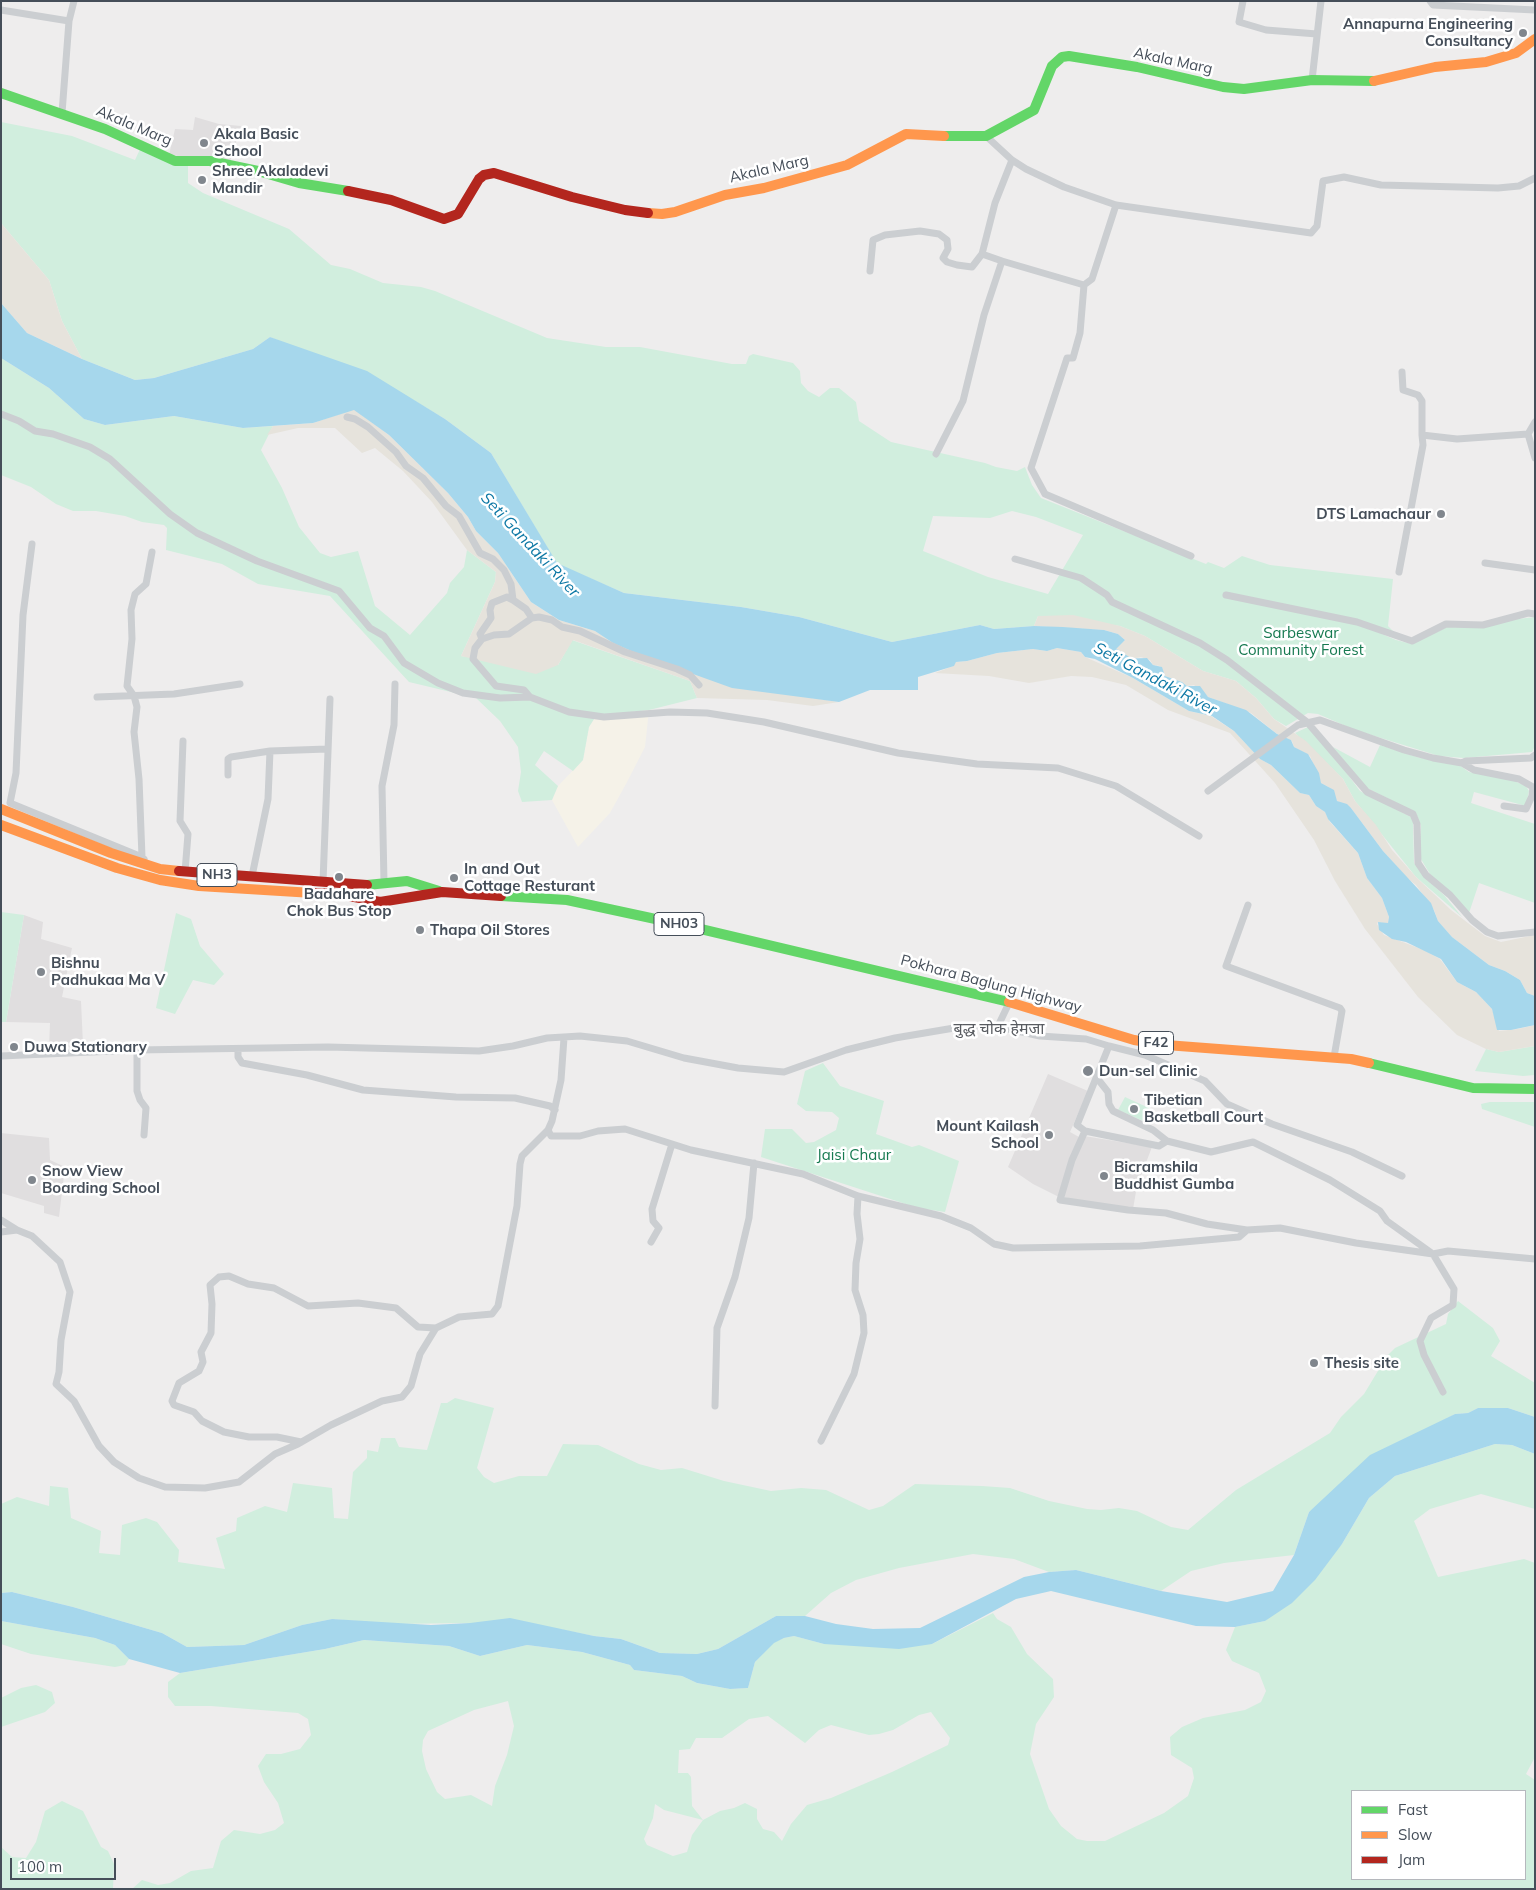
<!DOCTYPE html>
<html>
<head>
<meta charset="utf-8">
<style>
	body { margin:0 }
	#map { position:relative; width:1536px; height:1890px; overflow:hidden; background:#eeeded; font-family:Mulish,sans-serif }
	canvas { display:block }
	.frame { position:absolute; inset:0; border:2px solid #454e59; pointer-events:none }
	.legend { position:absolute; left:1351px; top:1790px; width:175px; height:90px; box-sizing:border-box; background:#fff; border:1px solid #b5b8bd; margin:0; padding:6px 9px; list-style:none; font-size:15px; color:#454e59 }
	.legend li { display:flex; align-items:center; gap:10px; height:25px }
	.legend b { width:25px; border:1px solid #b5b8bd }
	.scale { position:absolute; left:10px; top:1858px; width:106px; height:22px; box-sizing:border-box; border:2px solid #454e59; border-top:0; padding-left:6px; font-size:15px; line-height:18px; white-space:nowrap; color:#454e59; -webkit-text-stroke:4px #fff; paint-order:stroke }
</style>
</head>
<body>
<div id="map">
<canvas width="1536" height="1890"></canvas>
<div class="frame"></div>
<ul class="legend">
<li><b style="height:6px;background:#63d668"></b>Fast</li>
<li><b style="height:6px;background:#ff974d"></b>Slow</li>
<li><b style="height:6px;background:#b3261e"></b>Jam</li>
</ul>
<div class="scale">100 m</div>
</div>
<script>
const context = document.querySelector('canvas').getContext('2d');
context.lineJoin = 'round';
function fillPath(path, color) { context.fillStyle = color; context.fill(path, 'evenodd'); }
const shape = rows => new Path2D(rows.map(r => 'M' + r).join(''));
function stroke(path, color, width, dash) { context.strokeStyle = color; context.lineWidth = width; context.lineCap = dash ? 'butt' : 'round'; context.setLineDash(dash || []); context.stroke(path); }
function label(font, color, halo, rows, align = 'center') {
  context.font = font + ' Mulish,"Noto Sans Devanagari",sans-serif'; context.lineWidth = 5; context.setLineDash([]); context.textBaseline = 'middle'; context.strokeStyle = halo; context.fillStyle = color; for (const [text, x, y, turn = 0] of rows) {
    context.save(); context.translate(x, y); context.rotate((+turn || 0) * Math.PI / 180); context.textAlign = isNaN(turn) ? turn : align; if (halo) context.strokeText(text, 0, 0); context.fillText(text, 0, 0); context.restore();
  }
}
fillPath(shape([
	[649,710,645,747,627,782,610,813,578,847,552,800,558,786,583,760,589,727,596,716]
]), '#f5f2e8');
fillPath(shape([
	[195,117,219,124,241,126,230,162,169,155,175,129,193,130],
	[24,915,43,922,41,939,72,948,62,997,81,1001,83,1045,49,1049,50,1023,6,1022],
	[1048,1074,1088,1091,1070,1132,1079,1137,1059,1197,1033,1184,1008,1167],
	[1,1133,49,1138,50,1160,65,1167,59,1217,44,1213,44,1206,1,1193],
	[1084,1136,1152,1147,1137,1186,1133,1209,1074,1200,1062,1196]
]), '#e0dedf');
fillPath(shape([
	[1,122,72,136,135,160,141,147,188,163,188,183,203,193,289,229,331,265,350,269,383,283,421,287,435,291,547,338,606,347,640,347,732,364,746,364,749,356,753,354,793,363,800,371,801,383,808,391,819,397,830,388,839,388,856,402,859,421,891,442,985,463,996,467,1017,471,1025,467,1032,485,1041,498,1206,564,1208,562,1224,568,1242,556,1270,565,1393,579,1388,626,1398,636,1382,634,1396,640,1412,644,1447,627,1535,617,1535,746,1532,752,1464,758,1439,756,1355,730,1318,714,1308,713,1286,726,1274,719,1256,698,1236,681,1203,671,1145,636,1120,626,1038,616,1034,626,994,629,980,625,892,642,799,617,741,607,624,593,557,564,491,453,445,419,413,400,270,337,253,349,154,378,135,380,82,359,62,321,49,280,1,223],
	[1012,511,1036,517,1083,535,1048,594,988,577,923,551,933,516,990,518],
	[1,358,49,388,84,419,105,425,174,416,243,428,273,426,261,450,282,488,299,527,320,553,331,557,358,551,375,606,410,635,447,593,450,583,464,567,467,550,496,572,495,582,461,656,558,665,572,640,690,681,697,698,649,710,596,716,589,727,583,760,573,771,544,751,535,765,558,786,552,800,522,802,518,791,521,772,518,747,500,721,476,698,409,682,330,596,258,584,222,564,166,550,167,528,164,525,142,522,125,516,96,511,73,511,56,504,31,487,1,475],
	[1308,727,1328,748,1360,791,1413,818,1414,863,1425,878,1444,895,1462,917,1416,877,1355,801,1343,779,1295,733],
	[1380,745,1417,757,1459,765,1469,772,1512,780,1526,786,1529,791,1526,806,1474,792,1471,803,1535,824,1535,903,1479,883,1469,913,1430,874,1419,856,1421,826,1416,813,1365,787,1333,747,1370,767],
	[1,912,24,915,6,1022,1,1022],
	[176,913,191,919,200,946,224,974,214,985,193,980,175,1014,156,1008],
	[1535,1046,1535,1075,1523,1076,1475,1071,1486,1049,1499,1052],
	[823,1063,840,1086,884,1101,876,1134,912,1147,919,1145,959,1161,945,1212,918,1208,761,1157,765,1129,792,1129,806,1143,814,1142,836,1130,839,1118,832,1112,806,1111,797,1104,805,1071],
	[1125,1097,1149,1108,1143,1121,1118,1110],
	[1490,1102,1535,1102,1535,1127,1482,1109,1481,1104],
	[1458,1301,1493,1328,1500,1341,1491,1356,1535,1383,1535,1417,1508,1408,1478,1408,1468,1413,1455,1414,1425,1430,1309,1512,1294,1555,1224,1563,1191,1571,1161,1591,1076,1570,1049,1572,1014,1559,973,1554,899,1568,856,1580,831,1593,805,1616,776,1616,718,1649,697,1654,660,1653,621,1639,594,1636,558,1629,470,1623,392,1624,332,1619,302,1625,244,1645,187,1647,162,1633,73,1607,12,1592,1,1593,1,1504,17,1497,49,1506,50,1486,68,1488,71,1518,101,1531,99,1553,120,1555,122,1525,146,1518,157,1522,179,1550,178,1562,225,1569,216,1538,236,1531,237,1518,265,1506,287,1512,293,1483,332,1488,334,1518,348,1519,353,1472,367,1458,367,1450,378,1452,381,1438,395,1438,399,1447,427,1450,441,1403,447,1403,455,1398,494,1408,477,1468,484,1477,494,1483,519,1476,547,1476,563,1444,598,1445,639,1464,661,1470,682,1468,724,1481,771,1491,801,1488,826,1490,869,1510,883,1506,915,1484,982,1486,1010,1488,1049,1501,1087,1509,1101,1510,1119,1508,1137,1511,1171,1527,1188,1530,1236,1490,1330,1433,1341,1417,1364,1394,1387,1356,1395,1348,1446,1324,1448,1314],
	[1495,1444,1512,1445,1535,1454,1535,1509,1481,1494,1430,1509,1414,1521,1438,1577,1524,1559,1535,1563,1535,1757,1526,1774,1535,1780,1535,1889,132,1889,142,1880,158,1885,170,1883,191,1871,213,1868,221,1841,234,1830,260,1834,275,1830,284,1823,278,1803,264,1782,258,1766,266,1754,281,1754,300,1749,311,1735,308,1719,298,1713,211,1706,175,1706,168,1697,168,1682,180,1673,325,1649,364,1640,449,1646,480,1656,527,1645,582,1652,630,1665,634,1670,682,1676,697,1683,730,1689,748,1688,755,1662,774,1642,784,1638,794,1636,824,1644,932,1644,993,1613,997,1619,1011,1627,1027,1654,1053,1679,1054,1697,1036,1724,1030,1754,1049,1809,1061,1826,1077,1839,1087,1841,1105,1841,1164,1813,1188,1796,1194,1778,1192,1768,1171,1755,1170,1737,1182,1727,1203,1718,1245,1710,1261,1702,1266,1691,1259,1673,1232,1661,1226,1650,1235,1627,1265,1621,1342,1544,1369,1498,1395,1476],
	[508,1701,514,1726,507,1755,495,1786,492,1806,471,1795,445,1799,437,1792,426,1769,422,1751,423,1740,428,1731,474,1710],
	[931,1712,950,1738,948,1745,892,1772,831,1798,807,1805,791,1824,782,1841,774,1832,763,1829,757,1819,757,1809,745,1803,734,1808,720,1811,703,1820,692,1806,691,1777,688,1773,678,1773,679,1750,690,1749,696,1738,722,1738,749,1719,768,1716,805,1743,819,1730,831,1725,869,1735,879,1734,893,1730,919,1715],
	[1352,1791,1525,1791,1525,1879,1352,1879],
	[655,1804,664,1810,703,1820,692,1835,687,1852,673,1856,647,1845,644,1839,653,1818],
	[1,1621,95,1638,115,1645,129,1659,125,1665,115,1667,31,1654,1,1644],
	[36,1685,52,1692,55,1703,45,1712,1,1727,1,1698,21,1688],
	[62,1801,83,1811,101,1847,108,1851,114,1864,113,1889,1,1889,1,1847,12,1857,26,1858,36,1842,45,1811]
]), '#d1eede');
fillPath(shape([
	[1,223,49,280,62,321,82,359,27,333,1,303],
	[354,409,389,435,448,493,468,517,476,531,498,553,531,602,559,620,595,631,613,643,805,697,839,702,813,706,767,700,697,698,690,681,573,640,558,665,536,674,461,656,495,582,496,572,467,550,432,502,403,471,375,448,362,453,335,428,298,428,267,435,273,426,313,423],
	[1073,615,1120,626,1145,636,1203,671,1236,681,1256,698,1274,719,1306,741,1343,779,1355,801,1376,825,1392,850,1416,877,1451,910,1485,936,1501,942,1535,935,1535,996,1527,993,1520,980,1505,971,1489,965,1452,937,1438,921,1434,910,1416,885,1407,878,1383,851,1351,808,1337,801,1330,788,1321,783,1310,756,1294,747,1292,741,1277,734,1251,713,1208,697,1194,685,1187,686,1182,682,1165,676,1160,666,1153,665,1150,660,1141,657,1125,660,1119,659,1116,654,1116,648,1125,640,1118,634,1104,630,1034,626,1038,616],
	[1057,648,1081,652,1085,657,1133,678,1189,711,1211,716,1234,731,1260,759,1271,765,1300,793,1309,795,1316,806,1325,812,1330,822,1358,853,1367,878,1382,898,1389,917,1388,924,1378,922,1377,924,1384,935,1424,950,1440,959,1457,982,1476,992,1492,1009,1499,1031,1518,1029,1535,1025,1535,1046,1499,1052,1486,1049,1457,1035,1418,997,1365,929,1335,881,1314,840,1275,783,1230,733,1168,710,1126,685,1092,677,1071,676,1029,683,989,676,935,673,953,666,956,662,967,661,997,653,1033,649,1047,651]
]), '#e6e3dc');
fillPath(shape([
	[1,303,27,333,82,359,135,380,154,378,253,349,270,337,367,371,445,419,491,453,557,563,624,593,741,607,799,617,892,642,980,625,994,629,1034,626,1063,627,1104,630,1118,634,1125,640,1116,649,1117,656,1119,659,1147,658,1153,665,1162,667,1165,676,1182,682,1187,686,1200,686,1208,697,1246,710,1277,734,1291,740,1294,747,1308,754,1319,773,1321,783,1334,790,1337,801,1347,804,1351,808,1383,851,1431,903,1438,921,1452,937,1489,965,1505,971,1520,980,1527,993,1535,996,1535,1025,1511,1030,1497,1030,1492,1009,1476,992,1457,982,1441,959,1406,942,1392,939,1379,930,1378,922,1388,923,1389,917,1382,898,1367,878,1358,853,1328,819,1325,812,1316,806,1309,795,1300,793,1271,765,1260,759,1234,731,1212,716,1189,711,1133,678,1095,659,1085,657,1081,652,1057,648,1047,651,1033,649,997,653,967,661,956,662,954,666,918,677,918,690,870,690,839,702,732,688,643,656,613,643,595,631,559,620,531,602,498,553,476,531,468,517,448,493,389,435,354,410,313,423,243,428,174,416,105,425,84,419,49,388,1,358],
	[1478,1408,1508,1408,1535,1417,1535,1454,1512,1445,1495,1444,1395,1476,1369,1498,1342,1544,1315,1580,1292,1603,1265,1621,1235,1627,1196,1626,1051,1591,1016,1599,932,1644,899,1649,824,1644,794,1636,784,1638,774,1643,755,1662,748,1688,730,1689,697,1683,682,1676,634,1670,630,1665,582,1652,527,1645,480,1656,449,1646,364,1640,325,1649,180,1673,129,1659,115,1645,95,1638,1,1621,1,1593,12,1592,73,1607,162,1633,187,1647,244,1645,302,1625,332,1619,431,1625,470,1623,510,1618,594,1636,621,1639,660,1653,697,1654,718,1649,776,1616,805,1616,836,1624,873,1629,920,1628,1024,1577,1049,1572,1076,1570,1161,1591,1227,1602,1273,1591,1294,1555,1309,1512,1370,1455,1455,1414,1468,1413]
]), '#a6d7ec');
stroke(shape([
	[1101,646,1137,669]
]), '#a6d7ec', 12);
stroke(shape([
	[1243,1,1239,22,1266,30,1317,34],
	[1430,1,1433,5,1535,10],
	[1,10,69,21],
	[1312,80,1321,1],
	[62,113,69,21,74,1],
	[986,136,1012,160,1026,169,1064,187,1116,205,1311,233,1317,226,1323,181,1344,177,1381,185,1498,188,1519,186,1535,178],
	[1116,205,1092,279,1084,285,1080,333,1073,358,1067,358,1031,468,1045,494,1191,556],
	[1002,261,1084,285],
	[870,271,873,240,885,235,920,231,939,234,947,240,948,249,943,258,947,262,957,265,972,267,982,254],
	[1402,372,1403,390,1418,395,1422,401,1422,435],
	[1,414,19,421,35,431,53,434,90,447,110,459,170,514,197,533,257,561,339,591,370,628,384,636,404,663,438,683,463,693,500,698,530,697,569,712,604,717,670,712,707,713,764,722,898,753,977,764,1058,768,1116,786,1199,836],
	[347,417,355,419,368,427,396,452,406,466,423,478,446,506,459,516,480,553,493,559,504,570,511,584,513,600,526,609,532,618],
	[1535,422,1528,434,1535,458],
	[936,454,963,401,984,315,1002,261,982,254,995,203,1012,160],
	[32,544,23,615,16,773,10,803,142,857],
	[1015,559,1081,578,1107,595,1112,602,1200,643,1227,660,1307,722,1367,792,1413,814,1417,824,1418,863,1426,875,1450,895,1472,920,1487,932,1498,936,1535,932],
	[1485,563,1535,570],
	[1399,572,1423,445,1422,435,1457,439,1528,434],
	[1226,595,1357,622,1412,641,1446,624,1483,625,1528,613,1535,614],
	[482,639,480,634,491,618,490,610,492,603,507,597,513,600],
	[97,697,174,694,240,684],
	[530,697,524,690,496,686,473,659,475,648,482,639,494,635,509,634,532,618,539,617,552,620,562,627,580,631,625,652,677,669,690,675,699,685],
	[183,741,180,821,188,834,185,872],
	[228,775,228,759,231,757,270,751,327,749],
	[1208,791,1298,725,1320,720,1404,750,1433,758,1462,763],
	[1504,806,1526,809,1532,796,1533,787,1519,779,1474,770,1462,763,1466,761,1531,758,1535,755],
	[144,859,142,857,139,779,134,732,137,707,134,696,127,686,132,639,131,610,135,594,146,584,152,552],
	[252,876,268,799,270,751],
	[323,882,330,699],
	[384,882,382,786,394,725,395,684],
	[1248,905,1226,966,1340,1008,1342,1011,1334,1057],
	[998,1026,1009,1003],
	[1109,1046,1145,1055,1205,1081,1227,1104,1272,1124,1352,1152,1402,1176],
	[238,1049,238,1057,242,1063,307,1075,363,1090,456,1097,515,1098,550,1106,555,1110],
	[137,1050,137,1091,140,1100,146,1108,144,1135],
	[1,1056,137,1050,328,1047,479,1051,513,1046,547,1038,580,1036,627,1041,684,1058,738,1068,784,1072,846,1050,895,1038,960,1027,990,1025,1040,1036,1086,1039,1109,1046,1077,1125,1085,1131,1159,1146,1167,1141,1211,1152,1253,1142,1330,1180,1380,1211,1387,1221,1433,1254,1454,1289,1453,1305,1431,1318,1420,1341,1424,1355,1443,1392],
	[1097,1078,1108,1092,1109,1104,1113,1111,1153,1130,1167,1141],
	[548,1130,551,1136,580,1136,598,1131,625,1129,691,1150,803,1174,858,1196,941,1216,971,1228,994,1244,1013,1248,1140,1246,1239,1237,1247,1230,1280,1228,1356,1243,1433,1254,1448,1251,1535,1259],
	[1085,1131,1072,1160,1060,1200,1128,1210,1166,1213,1207,1224,1247,1230],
	[1,1220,17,1230],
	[1,1232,17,1230,32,1236,60,1262,70,1292,61,1340,59,1372,56,1384,74,1401,99,1446,114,1462,139,1478,165,1487,205,1488,239,1482,275,1454,298,1444,331,1425,382,1401,402,1397,411,1386,420,1354,436,1328,459,1317,492,1314,498,1306,517,1206,520,1164,522,1156,548,1130,552,1121,561,1080,564,1038],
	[651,1242,659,1228,653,1221,652,1209,672,1144],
	[715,1406,717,1328,735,1277,749,1218,754,1163],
	[821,1441,854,1374,864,1333,863,1315,855,1290,856,1263,860,1239,857,1214,858,1196],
	[301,1442,277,1437,249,1437,224,1432,202,1421,194,1412,174,1405,172,1401,179,1383,199,1371,203,1362,201,1352,211,1333,212,1304,210,1285,219,1277,229,1276,248,1284,274,1288,308,1306,358,1303,396,1308,418,1327,436,1328]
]), '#cbced1', 7);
stroke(shape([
	[1,93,105,129,175,161,210,161,258,171,299,183,348,191],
	[944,136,986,136,1034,110,1052,66,1062,57,1069,56,1137,67,1223,87,1244,89,1312,80,1374,81],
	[367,885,407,881,439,891],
	[501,896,567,900,688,926,1009,1002],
	[1369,1063,1473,1088,1535,1089]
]), '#63d668', 10);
stroke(shape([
	[1374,81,1435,67,1486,62,1516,53,1535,39],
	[648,213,662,214,675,212,725,195,764,188,847,165,906,134,944,136],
	[1,809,111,853,160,869,179,871],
	[1,825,117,868,160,880,199,886,313,893],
	[1009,1002,1134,1040,1166,1045,1351,1059,1369,1063]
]), '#ff974d', 10);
stroke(shape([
	[348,191,391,200,444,219,458,214,479,179,484,175,494,173,572,197,625,210,648,213],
	[179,871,367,885],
	[313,893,339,894,380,902,442,892,501,896]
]), '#b3261e', 10);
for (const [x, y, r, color] of [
	[1523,33,5,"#80868d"],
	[204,143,5,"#80868d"],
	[202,180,5,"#80868d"],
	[1441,514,5,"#80868d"],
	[339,877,5,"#80868d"],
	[454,878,5,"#80868d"],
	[420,930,5,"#80868d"],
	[41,972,5,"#80868d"],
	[14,1047,5,"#80868d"],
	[1088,1071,6,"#80868d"],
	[1134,1109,5,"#80868d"],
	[1049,1135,5,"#80868d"],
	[1104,1176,5,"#80868d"],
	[32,1180,5,"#80868d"],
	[1314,1363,5,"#80868d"]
]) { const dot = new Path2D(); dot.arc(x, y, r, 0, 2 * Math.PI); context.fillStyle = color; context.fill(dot); stroke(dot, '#fff', 2); }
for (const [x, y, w] of [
	[217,875,40],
	[679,924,50],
	[1156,1043,35]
]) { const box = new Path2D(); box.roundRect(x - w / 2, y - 11.5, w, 23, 4); context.fillStyle = '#fff'; context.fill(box); stroke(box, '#454e59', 1); }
label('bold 14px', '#454e59', null, [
	["NH3",217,875],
	["NH03",679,924],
	["F42",1156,1043]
]);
label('bold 15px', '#454e59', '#fff', [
	["Annapurna Engineering",1513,24,"right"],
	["Consultancy",1513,41,"right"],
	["Akala Basic",214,134],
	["School",214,151],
	["Shree Akaladevi",212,171],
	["Mandir",212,188],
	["DTS Lamachaur",1431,514,"right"],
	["In and Out",464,869],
	["Cottage Resturant",464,886],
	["Badahare",339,894,"center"],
	["Chok Bus Stop",339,911,"center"],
	["Thapa Oil Stores",430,930],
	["Bishnu",51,963],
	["Padhukaa Ma V",51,980],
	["Duwa Stationary",24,1047],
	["Dun-sel Clinic",1099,1071],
	["Tibetian",1144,1100],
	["Basketball Court",1144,1117],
	["Mount Kailash",1039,1126,"right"],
	["School",1039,1143,"right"],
	["Bicramshila",1114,1167],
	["Buddhist Gumba",1114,1184],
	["Snow View",42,1171],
	["Boarding School",42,1188],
	["Thesis site",1324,1363]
], 'left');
label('15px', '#454e59', '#fff', [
	["Akala Marg",1173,61,12],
	["Akala Marg",134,126,23],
	["Akala Marg",769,169,-13],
	["Pokhara Baglung Highway",991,984,15]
]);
label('15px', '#177a51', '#fff', [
	["Sarbeswar",1301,633],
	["Community Forest",1301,650],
	["Jaisi Chaur",854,1155]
]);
label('italic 16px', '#0d78a5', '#fff', [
	["Seti Gandaki River",530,545,47],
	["Seti Gandaki River",1155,679,28]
]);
label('16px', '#595c61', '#fff', [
	["बुद्ध चोक हेमजा",999,1029]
]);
</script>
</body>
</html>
